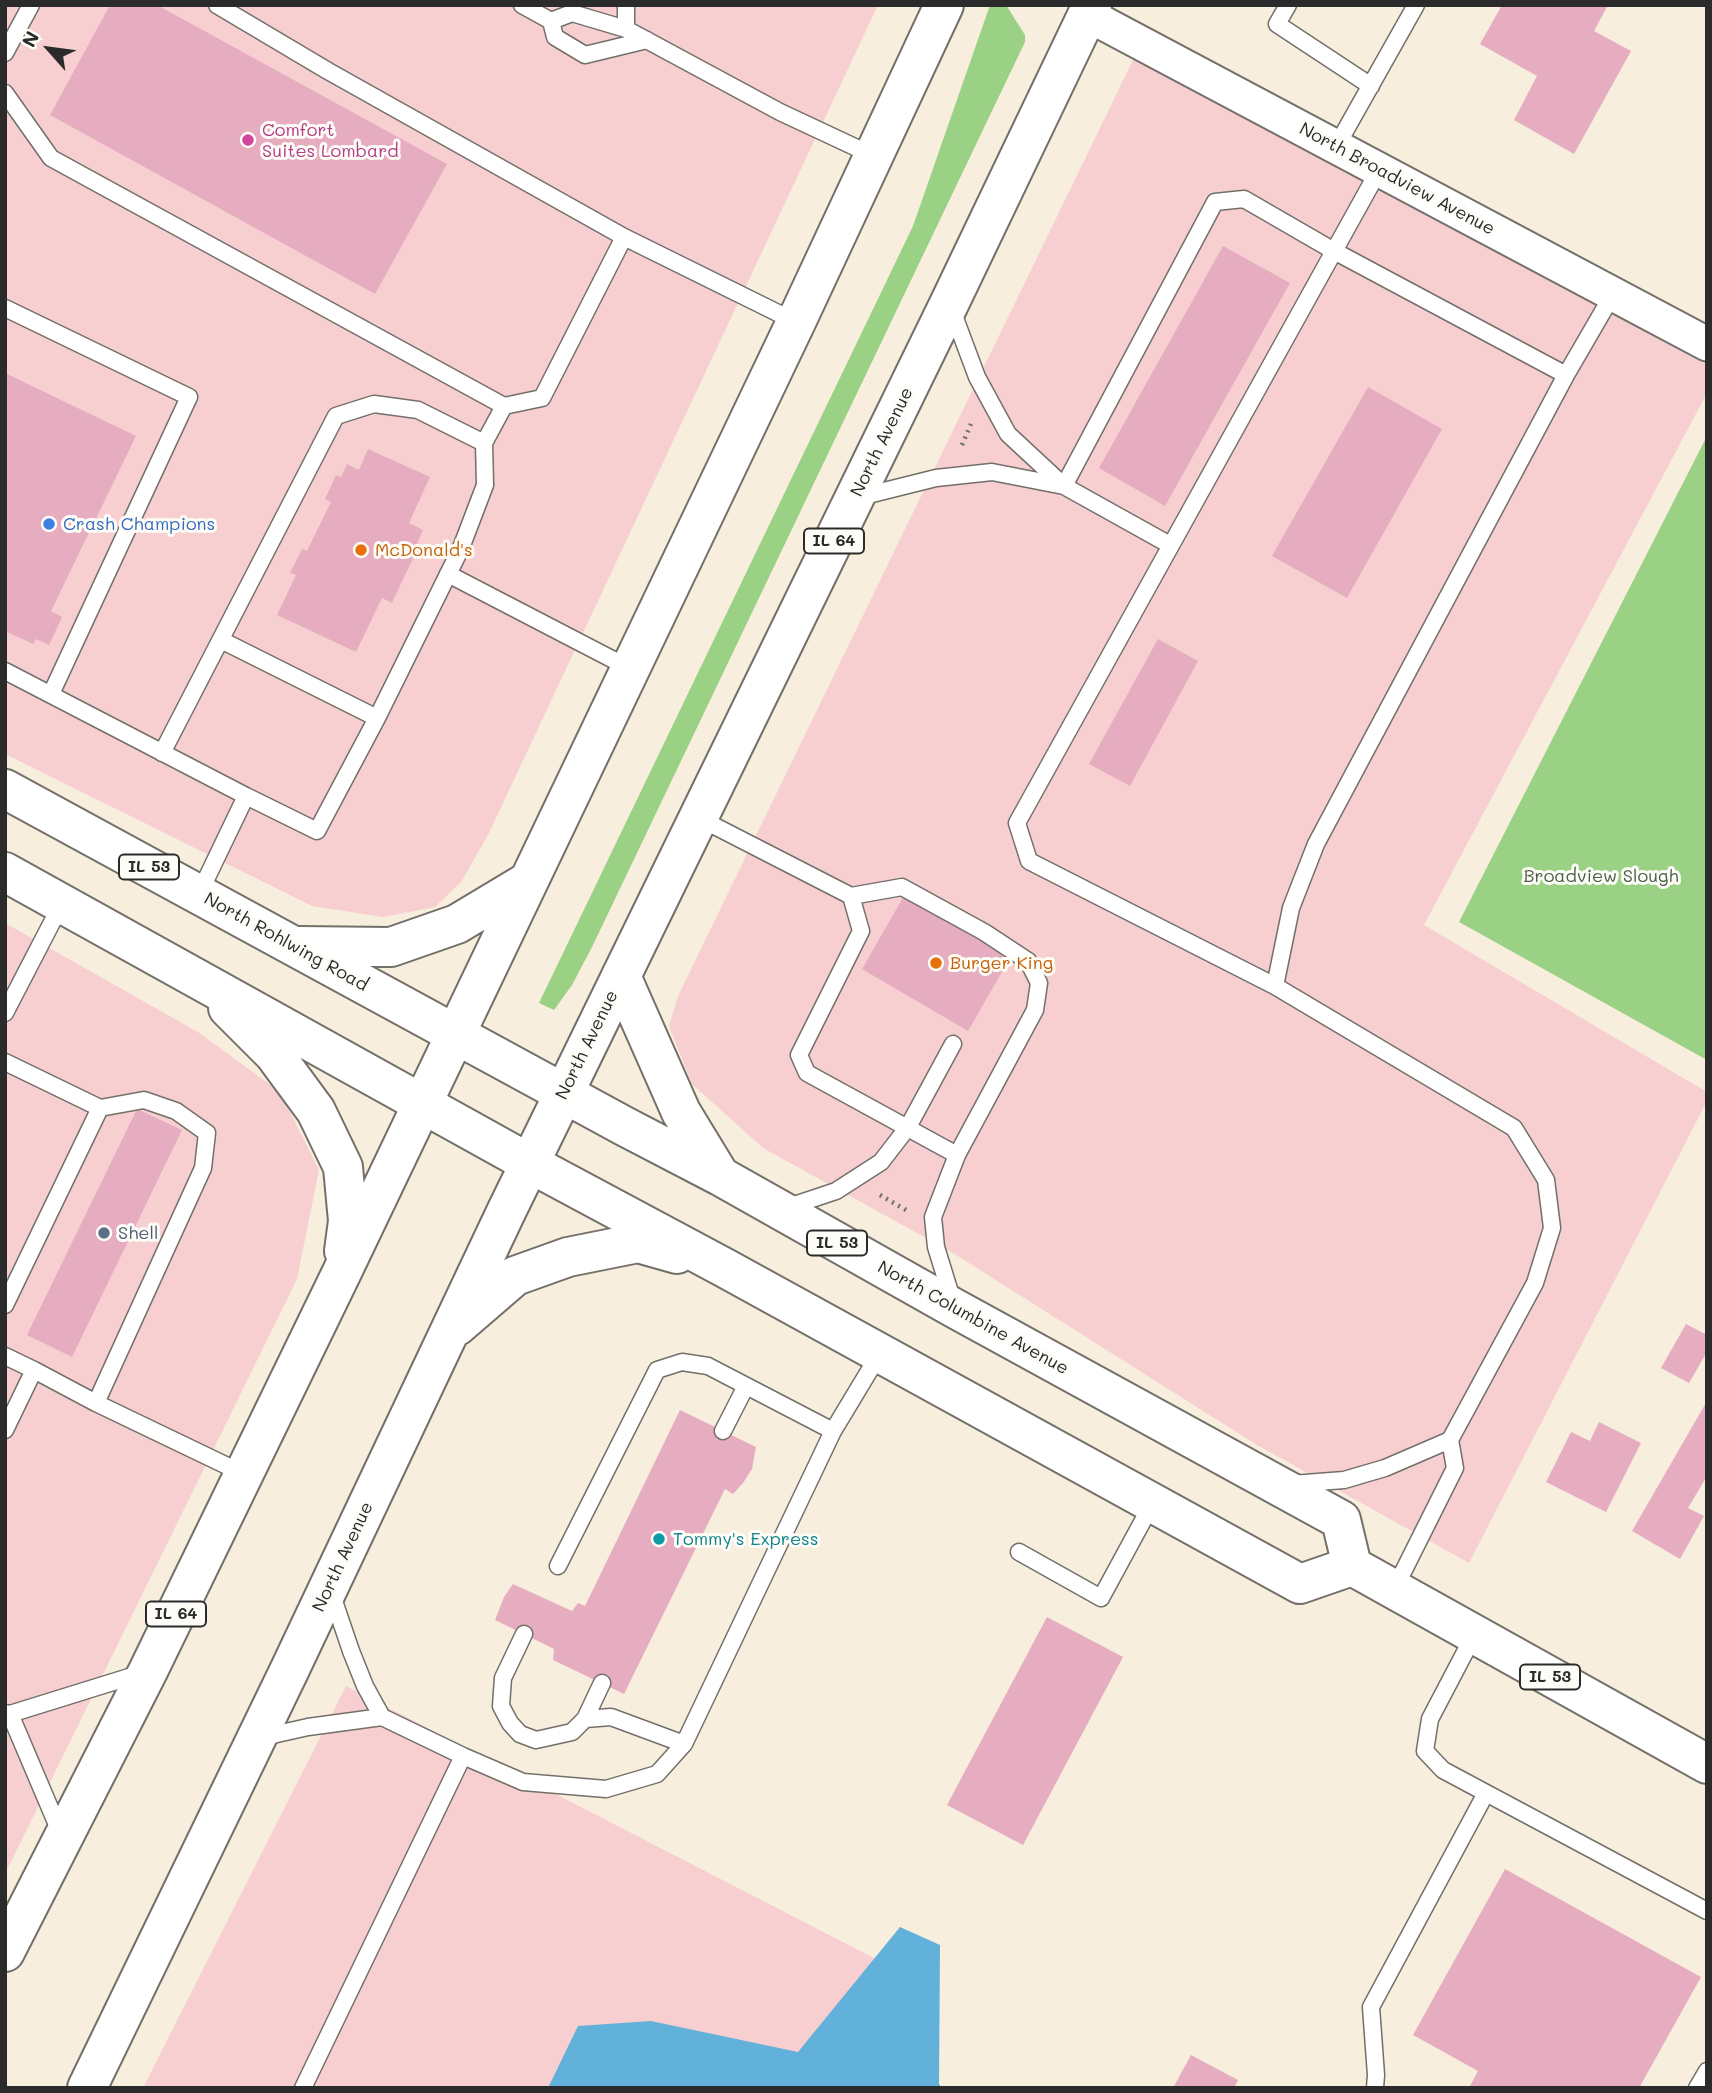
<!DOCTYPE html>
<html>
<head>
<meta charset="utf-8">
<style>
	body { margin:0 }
	#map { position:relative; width:1712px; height:2093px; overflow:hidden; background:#f8eedd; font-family:Mali,sans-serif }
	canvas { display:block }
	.frame { position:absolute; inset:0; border:7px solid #2b2b2b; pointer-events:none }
	.north { position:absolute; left:14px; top:14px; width:70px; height:70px; -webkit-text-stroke:5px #fdfcf7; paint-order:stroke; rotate:298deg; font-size:19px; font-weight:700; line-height:28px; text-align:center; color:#2b2b2b }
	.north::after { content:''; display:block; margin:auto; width:24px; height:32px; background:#2b2b2b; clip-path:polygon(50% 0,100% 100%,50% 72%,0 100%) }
</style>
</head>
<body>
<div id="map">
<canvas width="1712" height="2093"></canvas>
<div class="frame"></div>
<div class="north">N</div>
</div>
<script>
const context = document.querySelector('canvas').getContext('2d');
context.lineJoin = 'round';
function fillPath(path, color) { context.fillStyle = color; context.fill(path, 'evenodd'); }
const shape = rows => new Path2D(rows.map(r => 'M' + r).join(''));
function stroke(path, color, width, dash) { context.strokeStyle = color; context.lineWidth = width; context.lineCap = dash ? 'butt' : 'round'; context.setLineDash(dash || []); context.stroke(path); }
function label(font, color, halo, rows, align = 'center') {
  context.font = font + ' Mali,sans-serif'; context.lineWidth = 6; context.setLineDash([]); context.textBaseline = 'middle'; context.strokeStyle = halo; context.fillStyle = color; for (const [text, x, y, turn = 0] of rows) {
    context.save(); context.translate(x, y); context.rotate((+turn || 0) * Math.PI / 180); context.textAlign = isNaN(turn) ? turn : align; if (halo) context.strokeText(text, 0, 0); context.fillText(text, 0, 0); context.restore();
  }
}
fillPath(shape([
	[5,5,878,5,488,835,461,882,435,907,383,917,312,906,5,754],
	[1135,56,1707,365,1707,393,1424,925,1707,1092,1707,1101,1469,1563,1257,1445,953,1253,763,1148,692,1084,669,1026,678,996],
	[5,923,198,1032,280,1092,319,1170,297,1279,5,1874],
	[346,1686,901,1972,920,2088,143,2088]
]), '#f7cfd1');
fillPath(shape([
	[990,5,1006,5,1025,35,1025,42,592,947,572,985,554,1010,539,1003,913,226],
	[1707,436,1707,1060,1459,922]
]), '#9ad184');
fillPath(shape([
	[900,1927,940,1945,939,2084,942,2088,548,2088,578,2026,651,2021,798,2052]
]), '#61b1db');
fillPath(shape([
	[110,5,157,5,447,164,375,294,50,115],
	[1502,5,1608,5,1594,31,1631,51,1574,154,1514,120,1537,76,1480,44],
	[1223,246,1290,283,1165,506,1099,468],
	[5,373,136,436,51,611,62,617,49,645,36,639,33,644,5,631],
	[1368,387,1442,429,1347,598,1272,556],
	[368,449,430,477,409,523,423,530,412,555,414,556,392,603,382,598,356,652,277,615,296,575,290,573,302,549,307,551,331,502,325,499,336,475,341,477,347,464,359,470],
	[1158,639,1198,661,1130,786,1089,764],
	[904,896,1010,958,968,1031,862,969],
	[137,1109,182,1130,72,1357,27,1335],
	[1686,1324,1707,1335,1707,1352,1689,1383,1661,1368],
	[1707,1401,1707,1476,1688,1508,1704,1516,1680,1559,1632,1531],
	[680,1410,756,1447,752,1469,743,1483,733,1494,725,1489,624,1694,553,1660,554,1649,495,1620,504,1597,513,1584,572,1611,578,1603,585,1606],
	[1599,1422,1641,1443,1606,1512,1546,1482,1571,1432,1590,1441],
	[1047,1617,1123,1657,1023,1845,947,1805],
	[1505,1869,1701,1977,1639,2088,1469,2088,1478,2071,1413,2035],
	[1191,2055,1238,2080,1234,2088,1173,2088]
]), '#e6adc1');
const service = shape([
	[217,5,328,71,624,237,796,322],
	[522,5,551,21,572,13,626,29,780,112,874,156],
	[1288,5,1277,24,1371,86],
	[551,21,555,37,585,55,647,40],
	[626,29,626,5],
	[5,53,31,5],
	[5,93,51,158,504,406,542,398,624,237],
	[1336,147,1416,5],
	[5,308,189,397,51,694],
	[952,310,977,377,1008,434,1064,486],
	[484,443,504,406],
	[860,497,936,478,992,472,1064,486],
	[1170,545,1064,486,1215,202,1244,199,1334,251,1566,375],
	[448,574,631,669],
	[221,640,377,718],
	[5,671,246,796,199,894],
	[162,753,336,416,374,404,418,410,484,443,485,485,461,548,377,718,317,831,246,796],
	[699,818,851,896,861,931,799,1055,807,1073,957,1155],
	[851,896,902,887,984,932,1028,961,1039,983,1035,1010,957,1155,933,1217,936,1247,953,1302],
	[1275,986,1029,861,1017,823,1379,170],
	[5,1013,62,903],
	[5,1062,100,1108,144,1100,176,1111,207,1133,203,1168,96,1403,34,1370],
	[785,1208,836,1191,881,1162,908,1127,953,1044],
	[5,1305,100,1108],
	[5,1356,34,1370,5,1430],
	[96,1403,244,1474],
	[723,1431,746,1386],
	[1292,1484,1344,1480,1385,1468,1450,1440,1535,1283,1552,1228,1546,1180,1514,1128,1275,986,1291,908,1316,844,1566,375,1613,294],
	[1019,1552,1101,1598,1152,1504],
	[558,1566,657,1370,682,1362,708,1366,833,1431],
	[1394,1590,1455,1468,1450,1440],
	[524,1634,503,1678,501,1706,510,1723,520,1734,536,1740,572,1732,585,1719,602,1683],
	[1474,1635,1430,1719,1425,1751,1443,1770,1707,1911],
	[5,1713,10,1714,142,1673],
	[10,1714,61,1834],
	[382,1717,463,1756,523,1782,606,1789,657,1774,684,1744,833,1431,880,1353],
	[585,1719,611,1717,684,1744],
	[259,1738,308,1727,382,1717,365,1686,351,1651,332,1595],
	[303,2088,463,1756],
	[1375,2088,1376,2075,1371,2007,1486,1793],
	[1697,2088,1707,2071]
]);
const minor = shape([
	[1088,15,1707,344]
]);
const primary = shape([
	[5,789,624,1126,720,1176,954,1308,1341,1520,1352,1566,1707,1764],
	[5,872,529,1163,725,1268,1300,1584,1352,1566],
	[299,946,391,947,457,924,527,882],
	[621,976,681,1112,720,1176],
	[228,1008,274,1054,316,1111,343,1167,348,1221,344,1251],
	[457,1326,515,1276,568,1257,638,1243,677,1254],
	[5,1952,148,1671,341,1274,796,322,944,5],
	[87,2088,289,1671,506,1212,949,304,1092,5]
]);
stroke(service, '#736f69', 19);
stroke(minor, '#736f69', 37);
stroke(primary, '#736f69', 42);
stroke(shape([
	[962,445,971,424],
	[880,1195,906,1210]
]), '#736f69', 4.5, [2, 5]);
stroke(service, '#fff', 16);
stroke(minor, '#fff', 33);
stroke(primary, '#fff', 38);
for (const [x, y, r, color] of [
	[248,140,7,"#d1479c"],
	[49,524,7,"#3f7fe0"],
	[361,550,7,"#e8710a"],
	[936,963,7,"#e8710a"],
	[104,1233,7,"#5c6f8a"],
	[659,1539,7,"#0f9aa8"]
]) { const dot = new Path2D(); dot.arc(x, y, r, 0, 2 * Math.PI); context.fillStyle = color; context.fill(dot); stroke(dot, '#fdfcf7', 2.5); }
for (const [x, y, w] of [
	[834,541,60],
	[149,867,60],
	[837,1243,60],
	[176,1614,60],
	[1550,1677,60]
]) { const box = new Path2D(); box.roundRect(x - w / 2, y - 12.5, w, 25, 5); context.fillStyle = '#fdfcf7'; context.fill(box); stroke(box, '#2b2b2b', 2); }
label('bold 16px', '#2b2b2b', null, [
	["IL 64",834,541],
	["IL 53",149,867],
	["IL 53",837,1243],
	["IL 64",176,1614],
	["IL 53",1550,1677]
]);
label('18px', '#b23c85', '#fdfcf7', [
	["Comfort",262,130],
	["Suites Lombard",262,151]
], 'left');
label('18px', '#2b2b2b', '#fdfcf7', [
	["North Broadview Avenue",1397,179,28],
	["North Avenue",882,442,-64],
	["North Rohlwing Road",286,942,29],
	["North Avenue",587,1045,-64],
	["North Columbine Avenue",973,1318,29],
	["North Avenue",343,1557,-65]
]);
label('18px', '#366cbe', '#fdfcf7', [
	["Crash Champions",63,524]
], 'left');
label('18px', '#c56008', '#fdfcf7', [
	["McDonald's",375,550],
	["Burger King",950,963]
], 'left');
label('18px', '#4c5d46', '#fdfcf7', [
	["Broadview Slough",1601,876]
]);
label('18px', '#4e5e75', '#fdfcf7', [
	["Shell",118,1233]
], 'left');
label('18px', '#0d838f', '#fdfcf7', [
	["Tommy's Express",673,1539]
], 'left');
</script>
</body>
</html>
